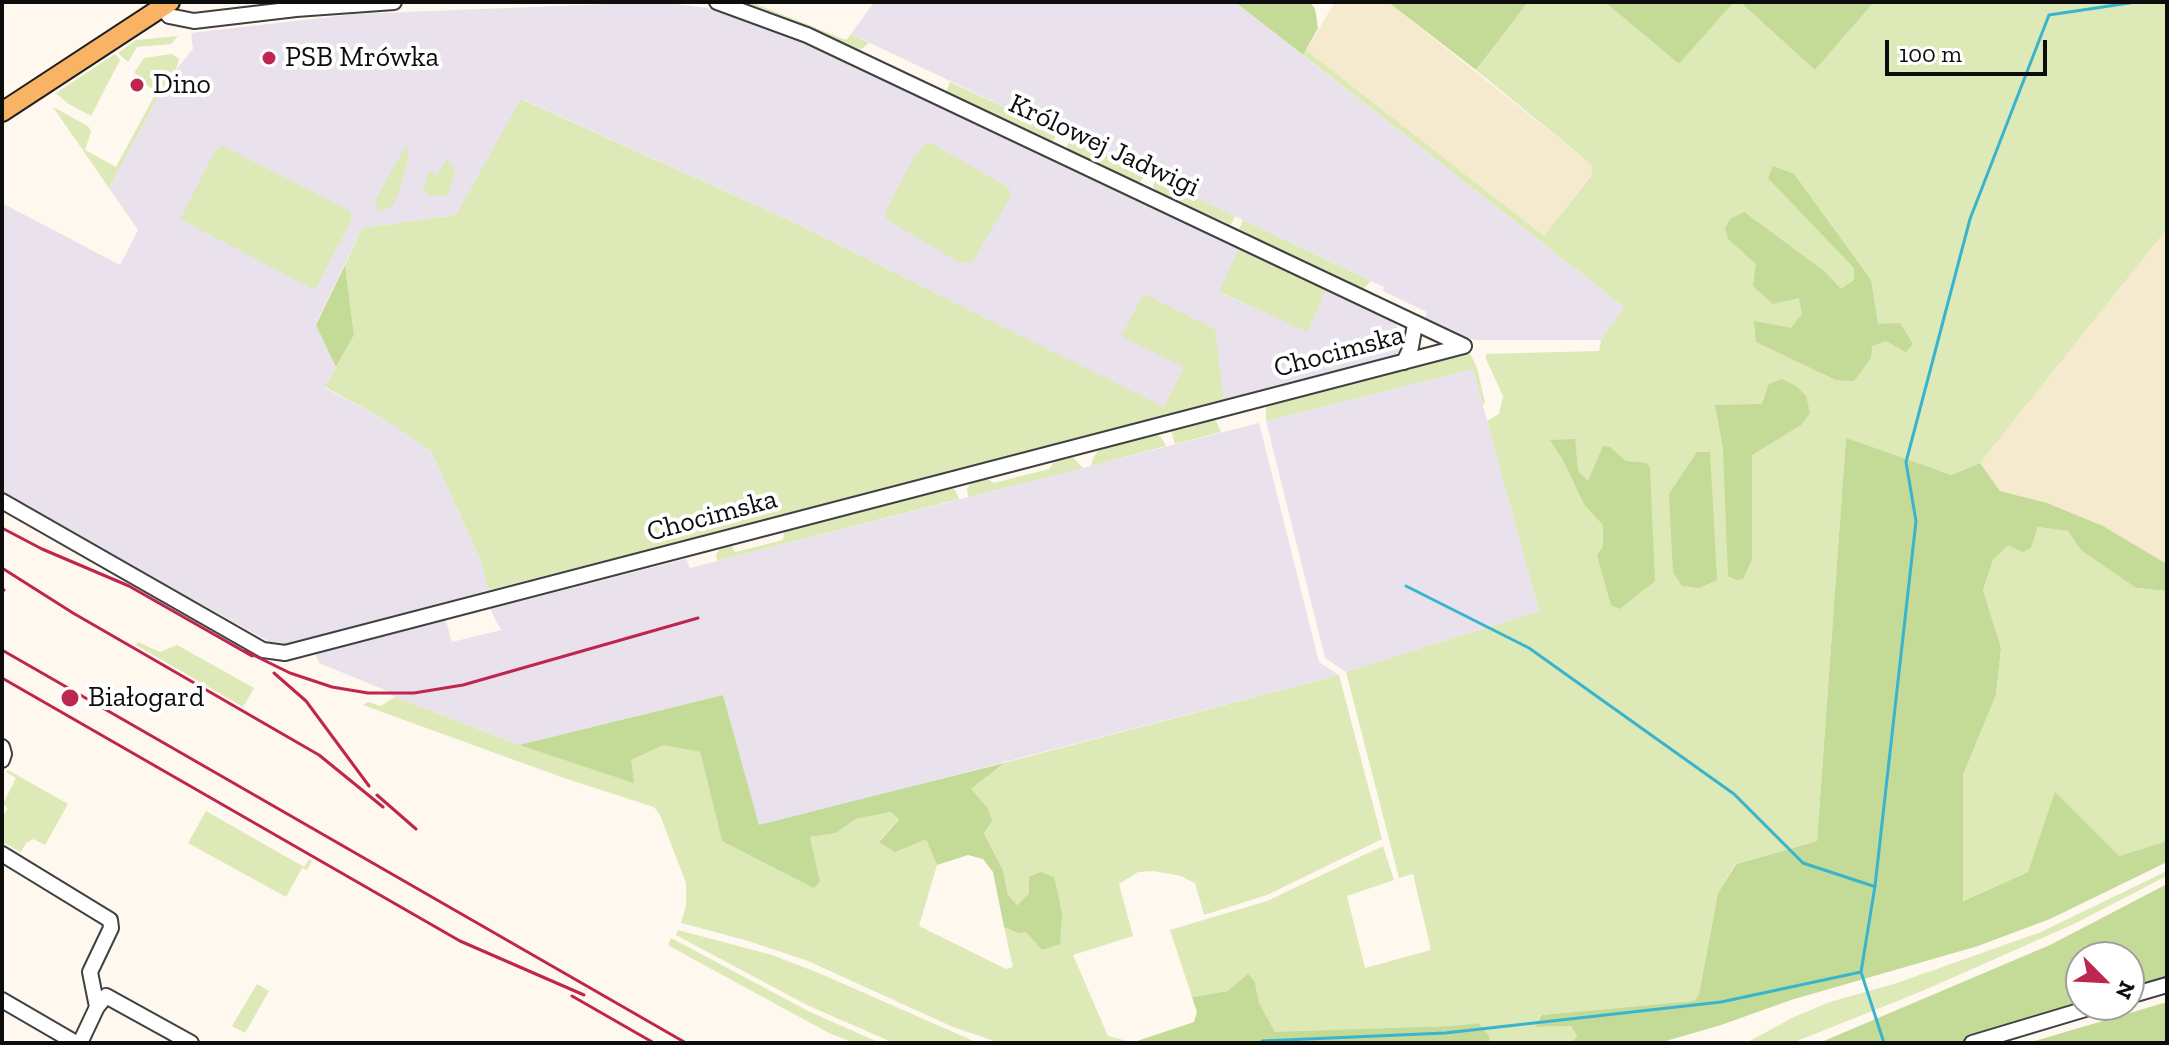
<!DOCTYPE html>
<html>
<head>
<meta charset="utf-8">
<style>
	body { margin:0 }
	#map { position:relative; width:2169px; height:1045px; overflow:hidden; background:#fff8ee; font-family:"Zilla Slab",serif }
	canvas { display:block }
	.frame { position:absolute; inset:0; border:4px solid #0d0d0d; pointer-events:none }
	.north { position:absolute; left:2065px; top:941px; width:80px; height:80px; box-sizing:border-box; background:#fff; border:2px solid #9e9e9e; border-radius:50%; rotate:114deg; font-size:22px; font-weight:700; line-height:32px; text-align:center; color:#0d0d0d }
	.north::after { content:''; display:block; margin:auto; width:28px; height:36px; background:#be254f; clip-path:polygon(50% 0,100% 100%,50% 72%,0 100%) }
	.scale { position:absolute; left:1885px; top:40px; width:162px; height:36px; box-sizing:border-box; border:4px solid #0d0d0d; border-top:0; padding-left:10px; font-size:24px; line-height:28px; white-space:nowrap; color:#0d0d0d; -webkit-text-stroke:6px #fff; paint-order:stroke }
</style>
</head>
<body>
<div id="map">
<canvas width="2169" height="1045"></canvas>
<div class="frame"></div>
<div class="north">N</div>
<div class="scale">100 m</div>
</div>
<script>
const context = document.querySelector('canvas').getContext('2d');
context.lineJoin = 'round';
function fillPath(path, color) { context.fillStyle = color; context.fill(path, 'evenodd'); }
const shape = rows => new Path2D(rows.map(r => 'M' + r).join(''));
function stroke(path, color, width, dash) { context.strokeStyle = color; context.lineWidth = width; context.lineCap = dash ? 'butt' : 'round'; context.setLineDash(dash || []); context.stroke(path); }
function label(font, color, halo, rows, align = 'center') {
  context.font = font + ' "Zilla Slab",serif'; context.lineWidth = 8; context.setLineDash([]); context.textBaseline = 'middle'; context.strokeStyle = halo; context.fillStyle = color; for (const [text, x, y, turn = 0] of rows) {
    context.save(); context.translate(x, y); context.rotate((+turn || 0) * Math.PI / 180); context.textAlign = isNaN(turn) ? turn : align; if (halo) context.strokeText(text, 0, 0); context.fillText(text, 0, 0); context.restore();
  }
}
fillPath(shape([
	[659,2,707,8,786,34,1240,246,1220,293,1308,331,1326,289,1394,322,1401,333,1401,349,1396,355,1179,415,793,222,522,99,456,215,362,228,316,324,336,367,325,388,385,420,431,451,480,559,489,590,288,645,272,643,2,495,2,203,120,265,138,230,109,188,166,82,193,49,191,33,355,14],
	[874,2,1235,2,1624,307,1601,340,1474,340,1425,318,1427,312,1383,291,1384,287,851,34],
	[1473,369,1539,611,1346,672,1325,658,1266,421],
	[1259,423,1319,662,1339,675,759,826,723,695,519,745,395,697,387,691,319,663,315,652,445,618,452,642,501,630,490,609,686,559,690,568]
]), '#e9e2ec');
fillPath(shape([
	[1335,2,1388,2,1592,165,1591,175,1544,236,1306,50],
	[2167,229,2167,564,2103,526,2047,503,2000,491,1980,463]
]), '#f5e9ce');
fillPath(shape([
	[739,2,751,2,846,40,851,34,869,43,860,50,845,45],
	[1528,2,1605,2,1679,64,1734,2,1740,2,1815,70,1874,2,2167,2,2167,229,1980,463,1953,475,1846,439,1817,841,1735,864,1718,893,1699,994,1694,1001,1540,1015,1537,1027,1571,1026,1577,1036,1571,1043,1490,1043,1489,1036,1479,1023,1451,1026,1275,1033,1259,1003,1255,982,1228,991,1192,997,1170,930,1267,901,1383,846,1394,880,1347,896,1365,968,1431,950,1413,874,1399,878,1346,672,1539,611,1487,421,1499,414,1503,396,1486,359,1486,354,1599,351,1601,340,1624,307,1303,55,1306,50,1544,236,1591,176,1592,165,1476,70],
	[178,36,171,44,137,47,128,62,118,53,136,40],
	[115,54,120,60,91,116,67,103,56,93],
	[172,54,179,59,176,70,166,82,109,188,53,107,88,126,91,132,85,150,116,167,157,91,139,81,141,77,134,73,144,58],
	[950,82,1058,132,1053,141,946,93],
	[521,99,793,222,1164,407,1184,367,1121,336,1144,294,1215,329,1224,403,489,590,480,559,431,451,385,420,325,387,354,335,345,265,362,228,456,215],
	[1070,138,1145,174,1142,180,1139,183,1068,151,1067,147],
	[927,144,933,144,1009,188,1011,196,973,261,960,263,886,219,886,210,917,152],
	[406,145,409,155,399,193,392,206,379,211,375,201],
	[223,146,349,210,352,219,315,290,180,219,215,151],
	[447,159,455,171,448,196,429,196,423,188,429,171,437,175],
	[1156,179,1235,216,1231,225,1156,191,1153,187],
	[1243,220,1371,281,1362,290,1246,233,1239,229],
	[1240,246,1326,289,1308,332,1219,292],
	[1467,353,1471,355,1477,368,1485,402,1483,405,1473,369,1266,421,1266,406],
	[1211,419,1216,421,1221,432,1175,444,1171,430],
	[1156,435,1161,437,1166,446,1091,466,1094,456,1100,449],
	[1071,455,1083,468,968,497,967,489,973,480,984,477,994,483,1049,469,1057,458],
	[949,487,955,490,959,499,717,561,716,555,722,545,730,543,735,552,783,540,785,528],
	[2038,527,2068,531,2082,550,2136,588,2167,591,2167,841,2119,856,2028,872,1962,901,1963,775,1996,695,2001,648,1983,590,1993,560,2008,544,2031,548],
	[138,642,160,652,177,645,254,688,243,707,136,645],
	[1339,675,1382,839,1267,895,1204,915,1195,883,1181,876,1154,871,1138,872,1119,884,1133,936,1073,955,1108,1036,1135,1043,1000,1043,953,1027,808,961,745,940,681,923,686,906,686,883,660,815,654,807,564,778,363,705,368,702,381,706,395,697,519,745,633,782,630,760,663,744,700,752,722,841,820,881,810,837,836,833,854,819,889,812,899,818,879,841,895,851,926,838,937,865,919,926,1006,969,1013,967,1004,927,1018,933,1030,894,1017,905,1008,895,1003,870,984,832,987,807,971,789,1004,763],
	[8,770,68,804,45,845,33,839,26,843,21,852,2,842,2,818,8,808,3,804,16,778,6,772],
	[206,811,304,867,309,859,312,861,307,870,302,868,286,897,188,843],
	[2167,871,2167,875,2161,879,2074,924,1920,992,1792,1043,1746,1043,1794,1017,1830,1002,1897,983,2041,932],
	[678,930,772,955,821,974,978,1043,894,1043,809,1006,676,935],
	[671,938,808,1011,880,1043,854,1043,827,1032,671,947,668,945],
	[257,984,269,991,245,1033,232,1026]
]), '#dde9b7');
fillPath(shape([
	[1235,2,1310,2,1315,9,1318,28,1303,55],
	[1388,2,1528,2,1476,70],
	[1605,2,1734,2,1679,64],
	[1740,2,1874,2,1815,70],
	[1773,166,1794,174,1871,280,1878,324,1900,323,1913,344,1906,352,1886,341,1872,346,1871,358,1854,381,1836,380,1756,342,1754,321,1791,328,1802,314,1799,298,1773,304,1753,286,1756,264,1728,239,1725,228,1730,219,1744,212,1824,271,1841,289,1854,280,1854,268,1768,178],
	[345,265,354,335,336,367,316,325],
	[1782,379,1796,386,1806,396,1810,413,1801,425,1752,455,1752,559,1743,579,1737,580,1728,576,1723,448,1715,405,1762,404,1769,384],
	[1846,438,1952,475,1980,463,2000,491,2047,503,2103,526,2167,564,2167,591,2136,588,2081,550,2068,531,2038,527,2031,548,2023,552,2008,545,1993,560,1983,590,2001,648,1996,695,1963,775,1963,901,2028,872,2055,792,2119,856,2167,841,2167,862,2050,919,1978,946,1791,1000,1721,1025,1659,1043,1571,1043,1577,1036,1571,1026,1536,1027,1541,1015,1694,1001,1699,994,1718,893,1736,864,1817,841],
	[1575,439,1578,471,1588,481,1603,446,1610,447,1626,461,1646,463,1650,468,1655,581,1620,609,1611,605,1597,555,1603,547,1603,525,1584,504,1563,460,1550,440],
	[1697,452,1710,452,1717,580,1699,588,1682,586,1673,572,1669,494],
	[723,695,759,825,1004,763,971,789,987,807,992,821,984,833,1003,870,1008,895,1017,905,1029,894,1029,877,1041,872,1054,877,1062,913,1060,944,1042,950,1026,932,1018,933,1004,927,993,872,983,859,968,855,937,865,926,839,895,852,879,842,899,819,890,812,855,819,836,833,810,837,820,881,814,888,722,841,700,752,663,745,631,760,634,783,519,745],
	[2167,884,2167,979,2129,991,2129,957,2081,957,2081,1005,1957,1043,1819,1043,2050,945],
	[1248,974,1255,982,1259,1003,1275,1032,1451,1026,1479,1023,1489,1036,1490,1043,1134,1042,1194,1022,1197,1012,1192,997,1228,991],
	[2167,1002,2167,1043,2028,1043]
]), '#c4da97');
stroke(shape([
	[1406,586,1529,648,1734,794,1803,863,1873,886],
	[1262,1041,1445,1033,1721,1002,1861,972],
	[1884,1043,1861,972,1875,886,1916,521,1906,462,1970,219,2049,15,2136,2]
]), '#39b4ce', 3);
const minor = shape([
	[157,2,169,16,194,21,296,9,394,2],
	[717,2,807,35,1464,346],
	[1404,362,1411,347,1415,324],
	[2,501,263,650,285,653,1464,346],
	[2,747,4,754,2,760],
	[2,854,110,920,111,928,90,972,97,1007],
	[2129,996,2167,985],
	[2,1000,76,1043],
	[80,1043,97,1007,106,996,191,1043],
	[1972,1043,2099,1005]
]);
const major = shape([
	[2,112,170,2]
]);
stroke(minor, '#404040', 18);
stroke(major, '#1e1e1e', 22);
stroke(minor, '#fff', 14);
stroke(major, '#f9b364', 18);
stroke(shape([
	[2,528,42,549,129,586,252,656],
	[2,568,73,613,319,755,383,807],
	[2,589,4,590],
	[2,650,686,1043],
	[245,651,290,673,332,687,368,693,414,693,463,685,698,618],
	[274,673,306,701,369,786],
	[2,678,460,941,584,995],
	[377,795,416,829],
	[572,996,654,1043]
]), '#be254f', 3);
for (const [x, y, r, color] of [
	[269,58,8,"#be254f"],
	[137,85,8,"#be254f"],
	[70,698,10,"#be254f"]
]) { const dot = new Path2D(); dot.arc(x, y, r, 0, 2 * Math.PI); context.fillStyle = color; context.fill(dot); stroke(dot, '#fff', 3); }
label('28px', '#0d0d0d', '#fff', [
	["PSB Mrówka",285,58],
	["Dino",153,85],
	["Białogard",88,698]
], 'left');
label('28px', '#0d0d0d', '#fff', [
	["Królowej Jadwigi",1104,146,25],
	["Chocimska",1339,352,-15],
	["Chocimska",712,516,-15]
]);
</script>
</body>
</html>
